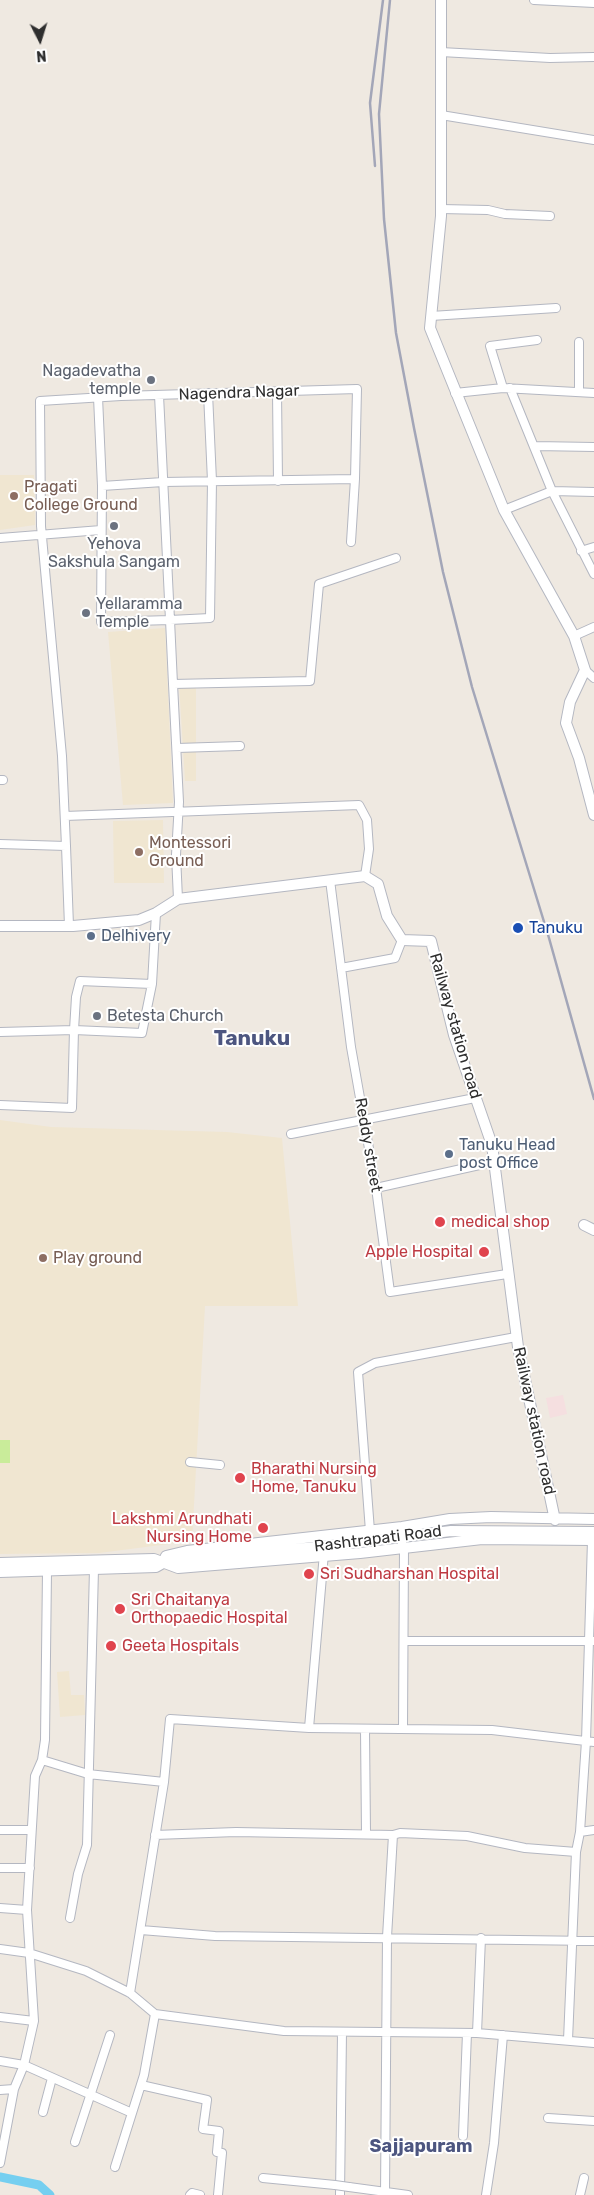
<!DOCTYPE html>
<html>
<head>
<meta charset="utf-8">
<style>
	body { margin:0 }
	#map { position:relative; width:594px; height:2195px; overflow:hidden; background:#efe9e1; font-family:Rubik,sans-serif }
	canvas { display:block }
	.north { position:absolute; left:15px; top:15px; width:50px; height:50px; -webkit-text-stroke:4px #fff; paint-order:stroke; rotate:175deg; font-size:14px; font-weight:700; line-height:20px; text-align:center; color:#2e2e2e }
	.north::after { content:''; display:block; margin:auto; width:18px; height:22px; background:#2e2e2e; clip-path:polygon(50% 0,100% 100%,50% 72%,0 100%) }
</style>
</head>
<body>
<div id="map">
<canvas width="594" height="2195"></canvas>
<div class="north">N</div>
</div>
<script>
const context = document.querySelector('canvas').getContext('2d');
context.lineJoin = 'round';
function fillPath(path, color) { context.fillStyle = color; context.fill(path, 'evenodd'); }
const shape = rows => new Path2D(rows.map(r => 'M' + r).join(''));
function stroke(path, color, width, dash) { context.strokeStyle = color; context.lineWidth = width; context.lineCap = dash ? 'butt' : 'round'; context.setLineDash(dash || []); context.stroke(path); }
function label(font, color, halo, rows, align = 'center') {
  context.font = font + ' Rubik,sans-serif'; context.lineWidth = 4; context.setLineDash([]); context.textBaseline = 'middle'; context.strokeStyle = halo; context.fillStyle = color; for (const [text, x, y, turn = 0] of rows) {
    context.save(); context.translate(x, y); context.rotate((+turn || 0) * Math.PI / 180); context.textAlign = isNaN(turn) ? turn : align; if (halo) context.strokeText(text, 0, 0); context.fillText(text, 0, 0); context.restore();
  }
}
fillPath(shape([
	[0,475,34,475,35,525,0,530],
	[165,628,173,803,123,805,108,632],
	[179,684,196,687,196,781,185,781],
	[163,820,164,883,114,883,113,821],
	[0,1120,51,1127,227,1132,282,1138,298,1306,205,1306,192,1541,99,1553,0,1554],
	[69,1671,71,1695,84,1695,85,1715,60,1717,57,1672]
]), '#f0e6d1');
fillPath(shape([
	[563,1395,567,1414,550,1418,546,1398]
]), '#f5dfe0');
fillPath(shape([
	[0,1440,10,1440,10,1463,0,1463]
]), '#c9ec9a');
stroke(shape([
	[0,2177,39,2185,50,2195]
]), '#75cff0', 9);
const street = shape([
	[534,0,594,3],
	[441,52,550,58,594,57],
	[441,115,594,140],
	[441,209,488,210,505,214,550,216],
	[431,316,556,308],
	[579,342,579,392],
	[503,388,490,346,537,340],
	[510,388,552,491,594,574],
	[277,392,278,481],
	[208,393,212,481,210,618,170,620,173,684,310,681,319,584,396,558],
	[455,393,503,388,594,393],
	[98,397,102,486,101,622,170,620,159,395],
	[535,446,594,447],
	[504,510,552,491,594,492],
	[0,538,101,530],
	[351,542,355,479],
	[581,551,594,547],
	[574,636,594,627],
	[585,670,594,678],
	[173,684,179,802,176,855,178,899],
	[177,748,240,746],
	[0,780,3,780],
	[65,816,359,805,367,820,369,849,365,876],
	[0,844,66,846,69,926],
	[66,846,62,756,41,526,40,401,121,396,357,389,355,479,163,482,102,486],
	[330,880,351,1047,376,1188,390,1292,507,1274],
	[341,968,395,958,402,940],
	[0,1032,74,1030,76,997,80,981,152,984],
	[0,1105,72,1108,74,1030,142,1033,152,984,156,913],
	[291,1134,475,1098],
	[376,1188,493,1162],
	[190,1462,220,1465],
	[370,1531,358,1372,375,1363,516,1337],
	[400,1538,404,1548,403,1729],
	[405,1641,594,1641],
	[309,1728,492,1730,594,1742],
	[365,1730,366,1833],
	[42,1760,88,1774,164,1782],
	[0,1830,30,1830],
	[580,1832,594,1830],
	[155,1835,236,1832,393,1835,400,1833,467,1836,525,1848,576,1852],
	[0,1868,30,1868],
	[0,1908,27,1910],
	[70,1918,78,1874,87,1845,94,1569],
	[141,1930,215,1936,594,1941],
	[0,1949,29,1953,86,1971,130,1993,155,2014,284,2031,477,2033,594,2043],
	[130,1993,164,1782,170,1719,309,1728,324,1553],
	[0,2017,34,2021],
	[477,2033,481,1938],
	[568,2040,576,1852,580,1832,586,1741,592,1540],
	[0,2061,24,2065,132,2113],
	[141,2085,207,2100,203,2129,219,2131,217,2152,222,2153,218,2195],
	[0,2090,14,2089],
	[43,2112,52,2078],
	[548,2118,594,2121],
	[463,2136,467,2033],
	[75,2142,110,2035],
	[0,2163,14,2089,24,2065,34,2021,27,1910,35,1776,42,1760,45,1740,47,1571],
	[115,2167,144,2075,155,2014],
	[263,2178,335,2185],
	[349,2187,408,2195],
	[190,2195,192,2193,200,2195],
	[340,2195,342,2032],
	[385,2195,387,1937,393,1835],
	[486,2195,494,2143,503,2035],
	[580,2195,584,2178]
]);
const secondary = shape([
	[441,0,441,216,430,328,504,510,574,636,585,670,570,702,566,723,579,758,594,815],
	[0,926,73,926,139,920,156,913,178,899,365,876,378,884,387,916,402,940,431,941,454,1035,492,1145,518,1347,555,1520],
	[584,1225,594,1230],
	[0,1563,154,1559,178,1568,360,1553,482,1539,592,1540],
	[163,1563,166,1556,187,1551,402,1527,450,1519,491,1517,594,1519],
	[0,1572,156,1567,163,1563,178,1561,345,1544,451,1531,594,1532]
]);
stroke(street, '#b4b7c1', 10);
stroke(secondary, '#b4b7c1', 12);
stroke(street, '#fff', 8);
stroke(secondary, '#fff', 10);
stroke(shape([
	[390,0,379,114,384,219,396,333,414,428,443,572,472,687,549,938,594,1099],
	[375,166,370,103,383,0]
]), '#a3a6b8', 2.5);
const streetBridge = shape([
	[335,2185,349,2187]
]);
stroke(streetBridge, '#b4b7c1', 10, []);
stroke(streetBridge, '#fff', 8);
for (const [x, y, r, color] of [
	[151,380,5,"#6b7280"],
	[14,496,5,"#8d6e63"],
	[114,526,5,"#6b7280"],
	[86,613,5,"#6b7280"],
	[139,852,5,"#8d6e63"],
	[518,928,6,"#1a4fb4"],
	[91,936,5,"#5c6f8a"],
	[97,1016,5,"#6b7280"],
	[449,1154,5,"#5c6f8a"],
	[440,1222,6,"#e0444e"],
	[484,1252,6,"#e0444e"],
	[43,1258,5,"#8d6e63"],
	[240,1478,6,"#e0444e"],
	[263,1528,6,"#e0444e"],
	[309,1574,6,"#e0444e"],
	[120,1609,6,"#e0444e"],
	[111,1646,6,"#e0444e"]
]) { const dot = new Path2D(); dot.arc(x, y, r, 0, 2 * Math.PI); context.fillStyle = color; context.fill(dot); stroke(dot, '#fff', 2); }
label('16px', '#5b616d', '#fff', [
	["Nagadevatha",141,371,"right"],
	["temple",141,389,"right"],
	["Yehova",114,544,"center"],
	["Sakshula Sangam",114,562,"center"],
	["Yellaramma",96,604],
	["Temple",96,622],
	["Betesta Church",107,1016]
], 'left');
label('16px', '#2e2e2e', '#fff', [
	["Nagendra Nagar",239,393,-2],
	["Railway station road",455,1026,74],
	["Reddy street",368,1145,80],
	["Railway station road",534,1421,78],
	["Rashtrapati Road",378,1539,-7]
]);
label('16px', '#785e54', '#fff', [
	["Pragati",24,487],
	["College Ground",24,505],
	["Montessori",149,843],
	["Ground",149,861],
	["Play ground",53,1258]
], 'left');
label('16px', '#164399', '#fff', [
	["Tanuku",529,928]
], 'left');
label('16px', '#4e5e75', '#fff', [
	["Delhivery",101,936],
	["Tanuku Head",459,1145],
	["post Office",459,1163]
], 'left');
label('16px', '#be3a42', '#fff', [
	["medical shop",451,1222],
	["Apple Hospital",473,1252,"right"],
	["Bharathi Nursing",251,1469],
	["Home, Tanuku",251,1487],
	["Lakshmi Arundhati",252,1519,"right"],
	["Nursing Home",252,1537,"right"],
	["Sri Sudharshan Hospital",320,1574],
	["Sri Chaitanya",131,1600],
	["Orthopaedic Hospital",131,1618],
	["Geeta Hospitals",122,1646]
], 'left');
label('bold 18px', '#4d5680', '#fff', [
	["Sajjapuram",421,2147]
]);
label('bold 21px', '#4d5680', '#fff', [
	["Tanuku",252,1039]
]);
</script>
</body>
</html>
